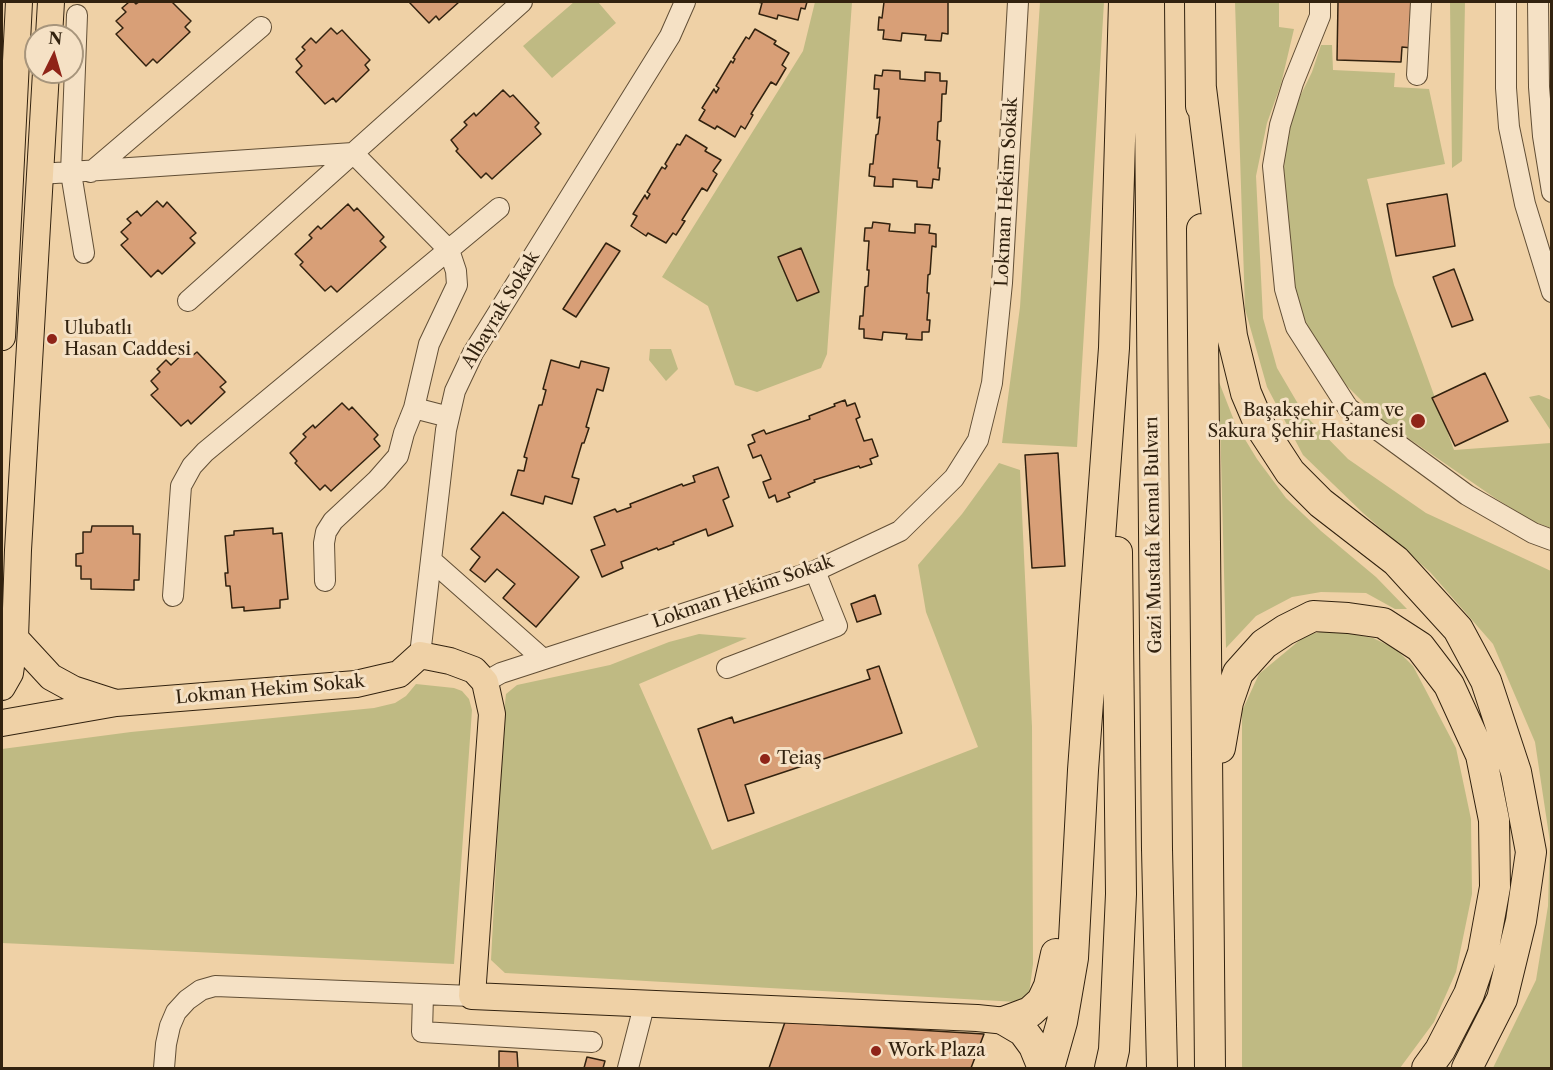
<!DOCTYPE html>
<html>
<head>
<meta charset="utf-8">
<style>
	body { margin:0 }
	#map { position:relative; width:1553px; height:1070px; overflow:hidden; background:#efd1a6; font-family:"Libre Caslon Text",serif }
	canvas { display:block }
	.frame { position:absolute; inset:0; border:3px solid #32220f; pointer-events:none }
	.north { position:absolute; left:24px; top:24px; width:60px; height:60px; box-sizing:border-box; background:#f5e1c5; border:2px solid #a7957c; border-radius:50%; rotate:5deg; font-size:16px; font-weight:700; line-height:24px; text-align:center; color:#32220f }
	.north::after { content:''; display:block; margin:auto; width:21px; height:27px; background:#8f2418; clip-path:polygon(50% 0,100% 100%,50% 72%,0 100%) }
</style>
</head>
<body>
<div id="map">
<canvas width="1553" height="1070"></canvas>
<div class="frame"></div>
<div class="north">N</div>
</div>
<script>
const context = document.querySelector('canvas').getContext('2d');
context.lineJoin = 'round';
function fillPath(path, color) { context.fillStyle = color; context.fill(path, 'evenodd'); }
const shape = rows => new Path2D(rows.map(r => 'M' + r).join(''));
function stroke(path, color, width, dash) { context.strokeStyle = color; context.lineWidth = width; context.lineCap = dash ? 'butt' : 'round'; context.setLineDash(dash || []); context.stroke(path); }
function label(font, color, halo, rows, align = 'center') {
  context.font = font + ' "Libre Caslon Text",serif'; context.lineWidth = 6; context.setLineDash([]); context.textBaseline = 'middle'; context.strokeStyle = halo; context.fillStyle = color; for (const [text, x, y, turn = 0] of rows) {
    context.save(); context.translate(x, y); context.rotate((+turn || 0) * Math.PI / 180); context.textAlign = isNaN(turn) ? turn : align; if (halo) context.strokeText(text, 0, 0); context.fillText(text, 0, 0); context.restore();
  }
}
fillPath(shape([
	[574,2,598,2,616,23,552,78,523,46],
	[815,2,852,2,827,354,821,368,757,392,735,385,708,306,662,277,803,51],
	[1040,2,1104,2,1077,447,1002,443,1020,307],
	[1235,2,1279,2,1279,27,1294,29,1281,84,1267,123,1256,176,1263,318,1277,368,1304,414,1348,459,1426,513,1551,571,1551,1068,1493,1068,1536,980,1548,906,1550,842,1535,742,1493,644,1430,572,1363,513,1303,455,1267,387,1245,309],
	[1450,2,1465,2,1462,161,1452,168],
	[1321,45,1332,45,1333,70,1395,73,1394,87,1429,89,1445,164,1367,179,1394,285,1454,450,1551,443,1551,528,1532,521,1495,498,1379,418,1347,386,1320,350,1299,308,1290,269,1284,170,1286,125,1312,72],
	[650,349,671,349,678,369,666,381,649,360],
	[1219,382,1235,423,1257,459,1286,498,1321,531,1376,577,1407,609,1395,609,1366,593,1321,592,1292,597,1256,616,1226,648],
	[1539,395,1551,400,1551,431,1529,397],
	[999,463,1020,470,1032,727,1033,964,1029,994,1017,1002,505,973,491,960,504,712,506,694,517,685,610,665,669,642,699,634,747,638,639,684,712,850,978,747,926,612,918,565,962,514],
	[1329,630,1373,638,1396,649,1413,666,1456,748,1471,819,1472,894,1456,972,1434,1022,1400,1068,1242,1068,1242,711,1259,674,1306,635],
	[416,684,454,688,462,691,469,699,472,710,454,964,2,943,2,749,131,732,374,708,395,703,406,696]
]), '#bfba83');
const building = shape([
	[129,2,134,2,136,4,139,2,172,2,191,21,185,27,190,32,157,63,153,59,146,66,116,34,123,28,116,21,126,12,122,8,129,2],
	[409,2,459,2,439,20,436,16,429,23,409,2],
	[758,2,807,2,805,9,801,8,798,20,778,15,777,19,759,14,762,3,758,2],
	[884,2,948,2,948,34,942,33,941,41,925,40,926,35,902,33,901,41,883,39,884,30,878,30,879,17,882,18,884,2],
	[1338,2,1414,2,1412,48,1402,47,1401,62,1337,60,1338,2],
	[331,28,337,34,342,30,370,60,365,65,369,70,336,102,333,98,325,104,296,72,302,66,296,59,305,50,302,47,311,38,316,43,331,28],
	[755,29,776,41,774,44,789,53,782,65,786,68,776,85,771,82,751,114,753,115,745,129,741,126,735,137,717,126,715,129,699,120,705,110,702,108,714,89,716,93,719,88,716,86,731,61,733,63,735,59,733,58,746,37,749,39,755,29],
	[883,70,900,71,900,79,925,81,925,72,940,73,940,81,947,81,946,94,942,94,941,121,938,122,937,140,940,141,938,168,940,168,939,180,933,179,932,188,917,187,917,181,893,179,893,187,874,186,875,177,869,176,870,164,873,164,876,135,878,134,880,117,877,118,879,89,874,89,875,75,882,76,883,70],
	[503,90,510,97,513,95,539,123,535,127,541,134,492,179,486,173,481,178,456,151,458,149,451,140,467,125,464,122,474,113,476,116,503,90],
	[686,135,707,148,705,151,721,160,713,171,717,174,707,191,702,188,682,220,685,221,676,235,673,233,666,243,648,233,646,236,631,226,637,216,633,214,645,195,647,199,650,194,647,192,662,167,665,169,667,166,665,164,677,144,680,145,686,135],
	[1447,194,1455,246,1396,256,1387,204,1447,194],
	[157,201,163,207,167,202,196,233,190,238,195,243,162,274,158,270,151,277,121,245,128,239,121,232,131,223,127,219,137,211,141,216,157,201],
	[348,204,354,211,357,208,384,237,380,241,386,247,337,292,331,286,325,291,300,265,303,262,295,254,312,238,309,235,318,226,321,229,348,204],
	[873,222,890,224,889,231,915,233,915,224,930,225,929,233,936,234,936,247,932,246,930,274,928,275,927,293,929,293,927,320,930,320,929,332,922,332,922,340,906,339,907,334,883,332,882,340,864,338,864,329,859,329,860,316,863,316,865,287,868,286,869,270,867,270,869,241,864,241,865,228,872,228,873,222],
	[606,243,620,251,576,317,563,309,606,243],
	[801,248,819,292,797,301,778,257,801,248],
	[1454,269,1473,320,1452,327,1433,277,1454,269],
	[187,350,192,356,197,352,226,382,220,387,225,392,191,424,188,420,181,426,151,395,158,389,151,381,160,372,157,369,166,360,171,365,187,350],
	[551,360,579,368,581,361,609,368,603,391,597,389,586,427,589,428,584,443,582,443,572,477,579,479,572,504,545,496,543,504,511,495,518,470,524,471,527,458,524,457,539,405,542,405,546,390,543,389,551,360],
	[1485,373,1508,421,1455,446,1432,398,1485,373],
	[845,400,847,406,855,403,860,417,856,419,864,441,872,439,878,456,870,459,872,464,860,468,859,466,814,480,815,482,788,493,790,497,777,502,775,495,769,498,763,482,771,479,761,455,753,458,748,445,755,442,752,435,764,430,766,434,810,419,809,416,835,406,834,404,845,400],
	[342,403,349,410,352,407,378,435,374,439,380,446,331,491,325,485,320,490,295,463,297,461,290,453,306,437,303,434,313,425,315,428,342,403],
	[1058,453,1065,566,1032,568,1025,455,1058,453],
	[718,467,729,497,723,500,733,526,708,536,706,529,673,542,674,544,658,550,657,548,621,562,623,568,602,577,591,550,605,545,594,517,615,509,617,512,631,507,630,504,682,484,683,486,695,482,693,476,718,467],
	[503,512,579,577,536,627,503,598,515,584,497,569,485,582,470,570,480,557,471,549,503,512],
	[92,526,133,526,133,534,140,534,139,580,134,580,134,590,91,589,91,579,81,579,81,566,76,566,76,554,83,553,83,532,91,532,92,526],
	[273,528,273,534,282,533,288,599,280,600,280,608,244,611,244,607,232,608,230,586,226,586,225,573,228,573,225,536,234,535,234,531,273,528],
	[875,595,881,614,857,622,851,604,875,595],
	[879,666,902,733,745,785,754,813,728,821,698,729,732,717,734,723,870,679,867,670,879,666],
	[785,1022,984,1034,971,1068,769,1068,785,1022],
	[499,1051,517,1052,518,1068,499,1068,499,1051],
	[587,1057,605,1061,603,1068,584,1068,587,1057]
]);
fillPath(building, '#d89f77');
stroke(building, '#32220f', 1.5);
const minor = shape([
	[1320,2,1320,16,1293,83,1280,125,1273,166,1285,289,1296,327,1348,408,1467,495,1533,533,1552,540],
	[1506,2,1506,88,1509,127,1525,204,1552,292],
	[1538,2,1539,87,1543,136,1552,192],
	[77,15,71,173,84,253],
	[1417,75,1421,2],
	[91,172,261,27],
	[40,174,353,153,449,250,456,271,457,285,429,344,414,408,404,433,398,456,377,480,333,521,326,532,324,543,325,581],
	[188,301,522,2],
	[414,408,449,417],
	[431,560,543,659],
	[173,596,181,486,192,466,205,452,499,208],
	[420,655,446,430,455,391,473,353,670,36,685,2],
	[727,668,837,626,815,571],
	[485,682,501,673,815,571,900,531,954,478,978,440,992,383,1002,283,1018,2],
	[423,995,422,1032,592,1042],
	[164,1068,166,1044,170,1026,176,1012,187,1000,201,990,215,986,472,996],
	[628,1068,645,1002]
]);
const major = shape([
	[49,36,51,2],
	[2,337,19,2],
	[5,633,15,638,51,677,73,689,113,702],
	[2,687,10,673,15,638,18,550,46,72],
	[2,723,116,703,356,684,399,674,420,655,450,661,474,670,485,682,492,714,472,996,977,1018,1006,1021]
]);
const highway = shape([
	[1149,2,1157,849,1162,1068],
	[1200,2,1201,106],
	[1201,88,1232,336,1246,393,1260,426,1290,472,1321,503,1396,561,1458,629,1486,681,1516,772,1531,852,1521,921,1502,999,1467,1068],
	[1202,229,1210,1068],
	[1220,748,1228,702,1238,673,1264,644,1285,630,1313,616,1348,618,1383,623,1420,647,1449,685,1481,755,1494,820,1495,887,1483,953,1469,994,1440,1050,1427,1068],
	[1006,1021,1030,1012,1042,1001,1049,986,1056,954],
	[1006,1021,1023,1031,1034,1046,1043,1068],
	[1049,1068,1062,1022,1073,958,1083,770,1114,348,1124,2],
	[1110,1068,1114,1050,1121,894,1117,552]
]);
stroke(minor, '#614e35', 22);
stroke(major, '#32220f', 28);
stroke(highway, '#32220f', 32);
stroke(minor, '#f5e1c5', 20);
stroke(major, '#efd1a6', 26);
stroke(highway, '#efd1a6', 30);
for (const [x, y, r, color] of [
	[52,339,6,"#8f2418"],
	[1418,421,8,"#8f2418"],
	[765,759,6,"#8f2418"],
	[876,1051,6,"#8f2418"]
]) { const dot = new Path2D(); dot.arc(x, y, r, 0, 2 * Math.PI); context.fillStyle = color; context.fill(dot); stroke(dot, '#f5e1c5', 2); }
label('18px', '#32220f', '#f5e1c5', [
	["Lokman Hekim Sokak",1007,192,-87],
	["Albayrak Sokak",501,310,-59],
	["Gazi Mustafa Kemal Bulvarı",1154,535,-91],
	["Lokman Hekim Sokak",743,592,-19],
	["Lokman Hekim Sokak",270,690,-5]
]);
label('18px', '#32220f', '#f5e1c5', [
	["Ulubatlı",64,329],
	["Hasan Caddesi",64,350],
	["Başakşehir Çam ve",1404,411,"right"],
	["Sakura Şehir Hastanesi",1404,432,"right"],
	["Teiaş",777,759],
	["Work Plaza",888,1051]
], 'left');
</script>
</body>
</html>
